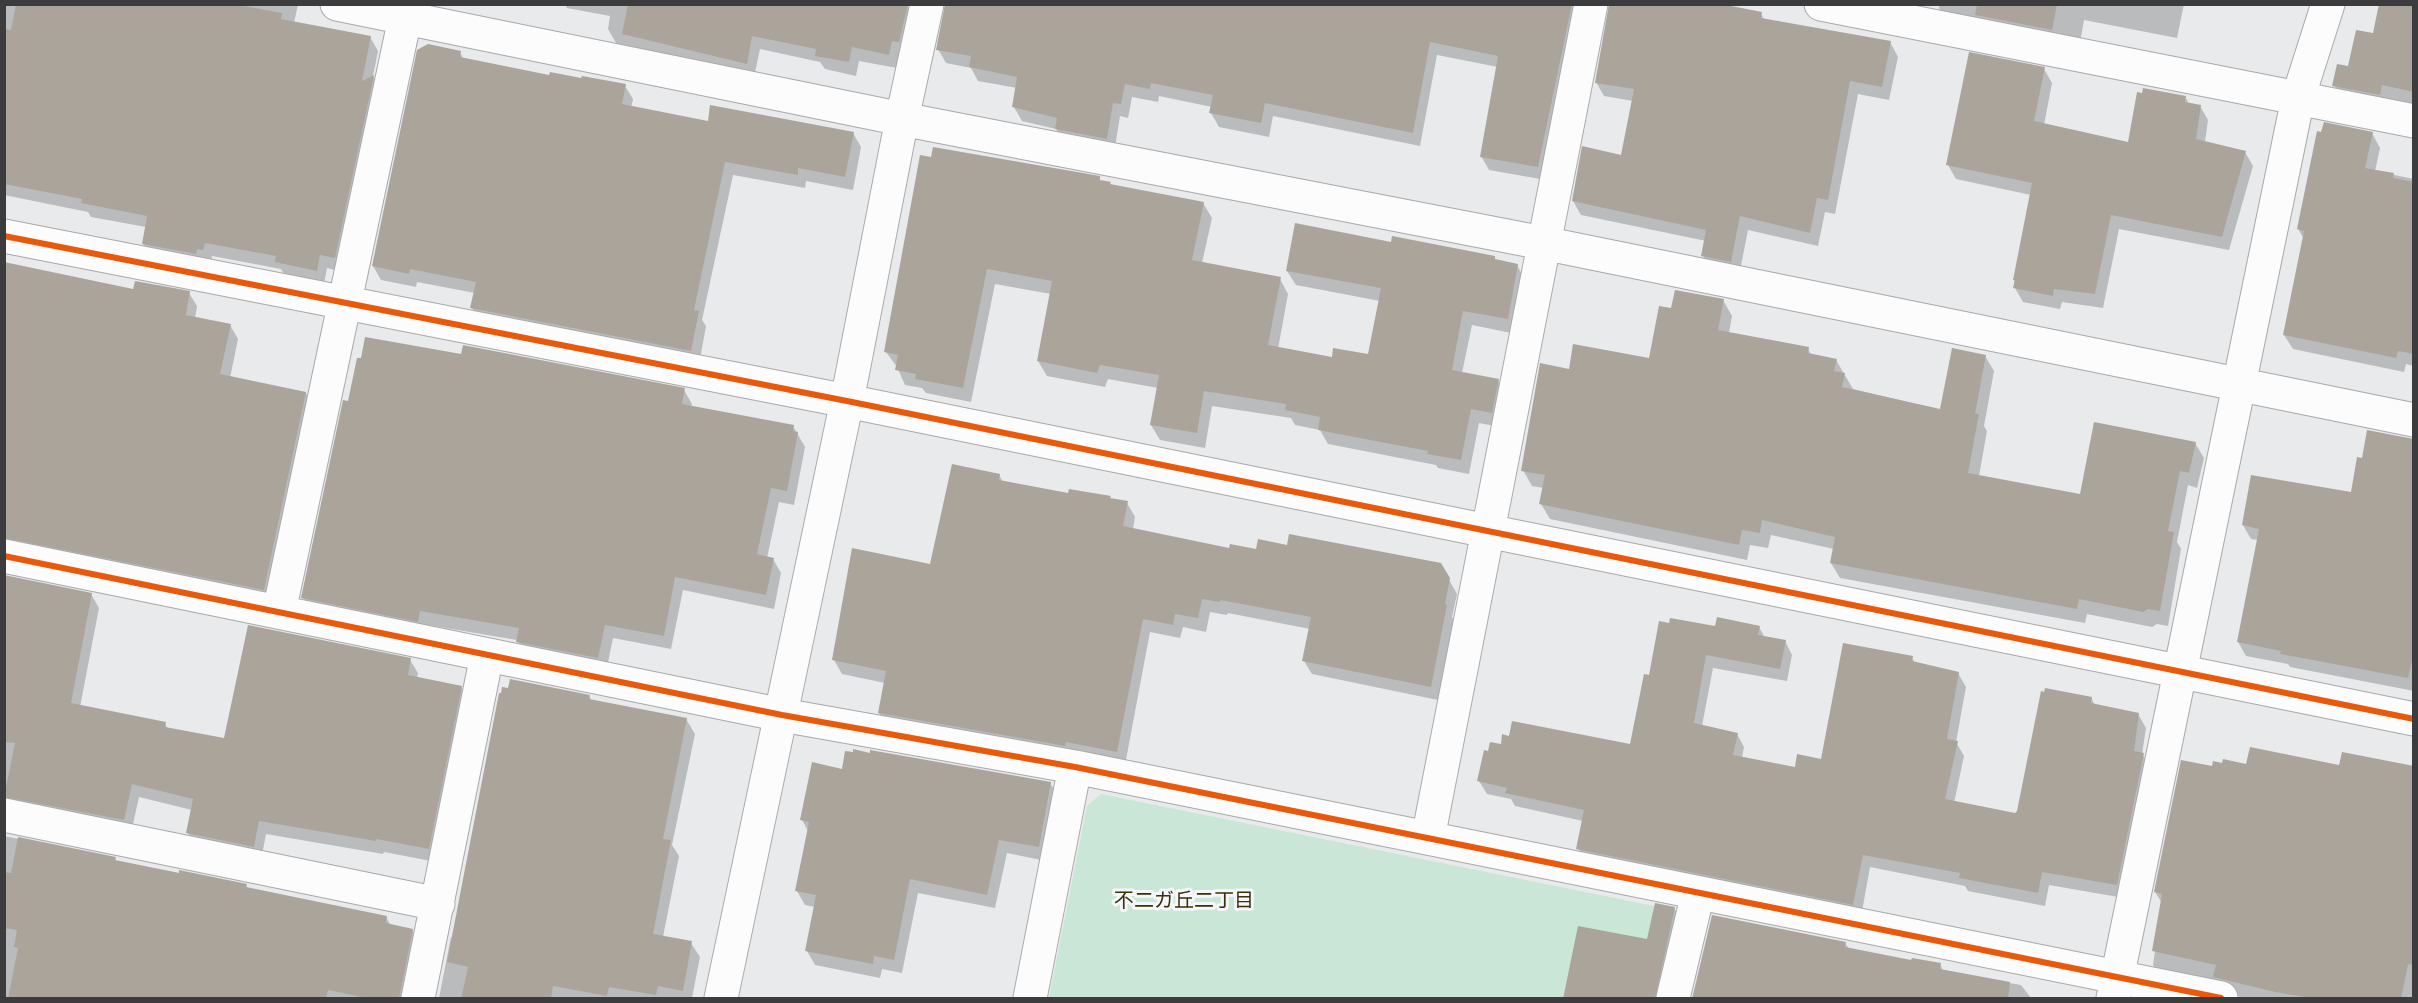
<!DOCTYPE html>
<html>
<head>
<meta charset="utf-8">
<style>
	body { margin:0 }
	#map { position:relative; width:2418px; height:1003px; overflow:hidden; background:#e9eaec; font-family:Overpass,sans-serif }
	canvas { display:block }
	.frame { position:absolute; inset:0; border:6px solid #3c3c3e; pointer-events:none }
</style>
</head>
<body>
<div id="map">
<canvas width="2418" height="1003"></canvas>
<div class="frame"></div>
</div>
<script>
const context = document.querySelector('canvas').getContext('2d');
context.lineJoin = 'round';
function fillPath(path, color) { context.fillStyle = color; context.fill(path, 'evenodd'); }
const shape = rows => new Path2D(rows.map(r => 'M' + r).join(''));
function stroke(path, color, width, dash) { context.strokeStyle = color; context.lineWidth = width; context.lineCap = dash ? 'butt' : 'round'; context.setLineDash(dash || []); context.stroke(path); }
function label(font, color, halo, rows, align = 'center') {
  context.font = font + ' Overpass,"Noto Sans JP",sans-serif'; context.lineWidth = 6; context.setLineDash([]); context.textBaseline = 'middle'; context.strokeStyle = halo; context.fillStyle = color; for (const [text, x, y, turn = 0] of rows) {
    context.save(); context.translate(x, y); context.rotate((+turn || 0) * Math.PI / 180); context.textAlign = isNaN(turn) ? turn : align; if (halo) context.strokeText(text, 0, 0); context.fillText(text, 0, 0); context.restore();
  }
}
fillPath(shape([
	[1101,794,1659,907,1654,998,1049,998,1087,806]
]), '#c9e6d6');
fillPath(shape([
	[4,4,298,4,294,23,370,37,378,51,373,76,381,90,342,272,327,268,324,284,285,276,281,269,212,256,211,263,151,258,143,244,146,227,91,217,88,212,4,195],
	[565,4,907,4,915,18,897,68,859,61,856,76,825,69,820,62,760,49,754,77,616,43,608,29,610,16,567,8],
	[954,4,1586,4,1546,180,1489,170,1481,156,1498,67,1437,55,1420,146,1273,116,1269,137,1219,127,1211,113,1212,107,1159,96,1158,102,1132,97,1128,118,1120,116,1114,153,1064,143,1056,129,1022,121,1014,107,1017,88,978,81,971,68,946,63,938,49],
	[1940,4,2184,4,2177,38,2084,20,2079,48,1947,22,1939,8],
	[2414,4,2414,106,2343,102,2334,85,2374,35],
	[1761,14,1765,21,1890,42,1898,57,1889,100,1858,94,1835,214,1825,212,1818,246,1748,230,1739,276,1711,270,1703,256,1706,241,1581,215,1573,201,1622,156,1633,101,1604,96,1596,82],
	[460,52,464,60,550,76,625,86,633,99,631,108,702,121,853,133,861,147,853,190,806,181,805,188,733,175,702,320,706,326,699,365,480,322,472,308,475,293,417,282,416,287,381,280,373,266],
	[2044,69,2052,83,2044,125,2129,144,2186,98,2189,104,2200,106,2208,120,2205,142,2245,152,2253,166,2229,250,2119,229,2103,308,2062,302,2060,309,2023,302,2015,288,2014,280,2031,195,1956,179,1948,165],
	[2372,133,2380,148,2375,171,2414,179,2414,366,2406,364,2404,372,2293,349,2284,335,2304,239,2298,229],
	[922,157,1099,178,1101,182,1111,185,1203,203,1212,218,1202,263,1280,279,1288,294,1278,349,1333,359,1369,356,1380,301,1296,285,1287,271,1392,243,1517,265,1525,280,1516,334,1472,325,1462,373,1498,381,1506,396,1500,427,1479,423,1469,474,1438,468,1436,465,1328,444,1320,430,1295,425,1291,418,1212,406,1205,448,1160,440,1151,425,1158,388,1108,379,1105,387,1047,376,1038,361,1051,294,995,284,971,402,926,393,922,388,905,385,897,367,886,352],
	[4,264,134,291,189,293,197,306,195,318,230,325,238,339,230,378,306,393,313,407,272,603,4,553],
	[1723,300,1732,316,1729,333,1808,349,1812,356,1836,360,1853,389,1941,410,1985,356,1994,371,1984,426,1987,431,1979,476,2081,496,2195,443,2204,458,2197,488,2188,485,2177,542,2181,549,2168,626,2157,624,2152,627,2087,614,2085,623,1840,578,1831,563,1834,549,1771,535,1768,548,1750,545,1747,560,1550,519,1541,504,1544,488,1532,486,1523,470,1570,370,1650,360,1673,310],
	[463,356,684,390,692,404,691,407,793,426,805,447,794,505,779,502,767,558,773,559,781,573,774,609,683,590,671,649,613,638,606,672,526,655,517,640,428,625,426,635,311,611,303,597,350,402],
	[2414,441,2414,691,2290,667,2288,664,2246,656,2238,642,2259,540,2251,539,2243,525,2352,494,2363,459],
	[999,475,1003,482,1070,495,1127,503,1135,517,1133,529,1230,550,1257,550,1288,546,1440,564,1457,594,1452,617,1454,620,1438,700,1312,674,1304,661,1310,629,1228,613,1227,615,1210,612,1206,632,1183,627,1180,638,1150,632,1125,765,887,727,879,713,885,683,842,674,834,660,931,566],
	[4,577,91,594,99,608,80,707,165,724,168,729,226,739,410,660,418,673,417,678,461,687,469,701,436,862,384,852,383,854,266,834,261,860,196,847,188,833,192,810,139,797,131,833,4,811],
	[1759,627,1765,638,1785,641,1792,655,1787,681,1713,668,1702,726,1737,734,1744,747,1742,758,1796,769,1823,761,1912,658,1916,664,1958,673,1966,687,1956,742,1964,756,1954,803,2016,815,2091,698,2095,705,2138,714,2146,728,2142,754,2151,768,2124,898,2049,885,2045,906,1968,891,1965,886,1870,867,1861,917,1585,862,1578,848,1583,821,1515,806,1511,799,1487,794,1479,781,1502,745,1632,745,1651,677,1716,628],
	[589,696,592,701,686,719,695,734,672,845,679,856,663,937,691,943,700,957,692,998,439,998,451,937,453,938],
	[2248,765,2414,768,2414,998,2241,998,2234,993,2161,978,2153,965,2162,903,2155,892,2213,768],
	[843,771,1050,783,1059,797,1046,861,1007,853,995,908,918,893,902,973,882,969,880,978,815,965,807,951,815,907,805,905,797,891,808,831,802,820],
	[4,836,115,858,117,862,246,885,248,889,386,917,391,926,412,930,420,944,409,998,4,998],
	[1674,908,1683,924,1666,998,1564,998,1649,941],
	[1845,943,1849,949,1912,962,1940,964,1944,972,2021,985,2031,998,1694,998]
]), '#0003');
fillPath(shape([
	[16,4,233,4,282,13,281,19,371,36,362,81,374,75,335,258,320,255,317,271,275,262,276,256,205,243,203,250,197,249,196,254,142,244,147,216,81,203,82,199,4,184,4,29,11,30],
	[628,4,908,4,899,42,892,41,889,55,852,47,849,62,815,56,816,49,752,36,747,64,622,34],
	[945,4,1572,4,1538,167,1480,157,1498,56,1430,42,1413,133,1265,103,1261,123,1209,113,1213,95,1151,83,1150,89,1125,84,1121,104,1113,103,1107,139,1055,129,1057,118,1012,107,1017,77,969,67,971,56,936,50],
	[1609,4,1721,4,1762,12,1761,18,1891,41,1882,87,1850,81,1828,200,1817,198,1810,233,1740,216,1731,262,1701,256,1706,230,1572,201,1582,146,1621,155,1634,89,1595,83],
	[1977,4,2057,4,2052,30,1975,15],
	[2379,4,2414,4,2414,92,2382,85,2380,95,2332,86,2337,64,2348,66,2356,30,2373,33],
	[428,44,461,51,460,57,549,75,550,72,581,78,582,76,626,84,622,104,708,121,710,105,854,132,845,177,798,168,798,175,725,162,694,310,699,311,691,351,470,308,476,282,410,269,409,274,372,266,417,50],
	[1969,52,2045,67,2034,121,2128,142,2137,92,2142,93,2143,88,2186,96,2185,102,2201,105,2196,139,2246,151,2222,237,2111,215,2095,294,2054,289,2053,296,2013,288,2015,280,2013,280,2032,183,1946,165],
	[2324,122,2373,132,2365,168,2394,173,2393,178,2414,182,2414,354,2398,351,2396,358,2283,335,2304,231,2297,229,2317,131,2321,132],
	[933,147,1100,176,1100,180,1111,182,1110,184,1204,202,1192,260,1281,277,1268,345,1332,357,1333,348,1368,354,1381,288,1286,271,1295,223,1391,242,1392,236,1495,256,1495,259,1518,264,1508,319,1463,311,1452,370,1499,379,1492,413,1471,409,1461,460,1427,454,1428,451,1318,430,1320,417,1285,410,1286,404,1204,391,1197,433,1150,425,1159,375,1100,365,1097,373,1037,361,1052,281,987,269,963,388,915,379,916,374,895,370,898,355,884,352,920,155,931,157],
	[4,262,133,289,135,281,190,291,186,315,231,324,220,374,306,392,264,590,4,538],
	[1675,290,1724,299,1718,330,1809,347,1808,353,1837,359,1834,371,1845,373,1842,387,1940,409,1952,348,1986,355,1975,414,1979,414,1968,473,2080,494,2094,422,2196,442,2189,473,2180,471,2168,531,2174,532,2160,611,2148,609,2143,612,2079,599,2077,609,1830,563,1835,537,1762,520,1760,533,1742,530,1739,545,1539,504,1545,475,1521,471,1540,363,1569,369,1573,344,1649,358,1659,306,1671,308],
	[365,337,461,354,463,345,685,388,682,404,794,425,793,431,798,432,787,491,771,488,757,554,774,558,766,595,675,577,664,636,605,625,598,658,516,642,519,628,420,611,418,622,301,598,343,400,348,401,357,358,361,358],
	[2367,430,2414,439,2414,652,2408,678,2318,661,2280,654,2281,651,2237,642,2259,529,2242,525,2251,475,2351,492,2357,457,2362,458],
	[952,464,1000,474,999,480,1068,493,1069,489,1111,496,1110,498,1128,501,1123,526,1229,548,1230,544,1256,549,1258,539,1287,545,1289,534,1441,563,1450,578,1445,604,1447,605,1431,687,1302,661,1311,617,1220,600,1220,602,1202,599,1198,618,1175,614,1173,625,1143,619,1117,752,1066,742,1065,746,878,713,886,671,832,660,852,548,930,564],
	[4,575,92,593,71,703,166,722,165,727,224,738,248,625,411,658,408,675,462,686,429,849,376,839,376,841,259,821,254,847,186,833,193,799,132,784,124,820,4,797,15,743,4,742],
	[1717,617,1760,626,1758,635,1786,640,1780,669,1706,655,1694,723,1738,733,1733,755,1795,767,1797,754,1821,759,1843,643,1913,656,1912,661,1959,672,1947,739,1958,741,1945,799,2015,813,2017,811,2041,691,2044,692,2045,688,2092,697,2091,703,2139,713,2134,751,2144,753,2117,885,2042,872,2038,893,1959,878,1960,873,1863,855,1853,905,1576,849,1584,810,1505,793,1507,788,1477,781,1484,750,1488,751,1490,742,1501,744,1502,734,1509,736,1512,721,1630,744,1644,674,1649,675,1659,621,1669,623,1670,618,1715,626],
	[510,679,590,695,589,699,687,718,663,839,671,840,653,934,692,941,683,991,658,986,656,995,609,987,607,996,553,986,551,999,461,999,468,967,447,962,499,693,501,693,502,687,508,688],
	[2250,747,2339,765,2342,752,2414,766,2414,965,2408,964,2401,999,2316,999,2275,992,2213,977,2216,965,2152,951,2162,894,2154,892,2181,760,2212,766,2213,761,2222,763,2223,759,2246,764],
	[853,749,870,753,870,750,1051,782,1039,847,999,840,987,895,910,879,894,960,874,956,873,964,805,951,816,895,795,891,809,822,800,820,812,762,842,769,845,751,853,752],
	[18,837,116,857,115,860,179,873,179,870,247,884,246,887,387,916,386,923,413,929,399,999,371,999,328,990,326,999,8,999,18,948,14,947,17,930,4,928,4,872,11,873],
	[1655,903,1675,907,1655,999,1563,999,1578,926,1647,939],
	[1712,915,1846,942,1845,947,1911,960,1912,958,1941,963,1940,969,2010,982,2008,999,1692,999]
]), '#aaa49b');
const minor = shape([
	[337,4,902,119,1543,243,2414,420],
	[1821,4,2414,121],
	[4,236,847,401,2414,719],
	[4,556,782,715,1075,767,2221,998],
	[279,612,408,4],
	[4,815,438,904],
	[1428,838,1591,4],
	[418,998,487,655],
	[721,998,847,401,902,119,927,4],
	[1030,998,1075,767],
	[1673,998,1698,893],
	[2113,998,2298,98,2328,4]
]);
stroke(minor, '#a8a9ab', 35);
stroke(minor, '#fcfcfc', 33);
stroke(shape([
	[4,236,847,401,2414,719],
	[4,556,782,715,1075,767,2221,998]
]), '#e8590c', 6);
label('20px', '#3a3005', '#f5f6fa', [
	["不二ガ丘二丁目",1184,903]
]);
</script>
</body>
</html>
